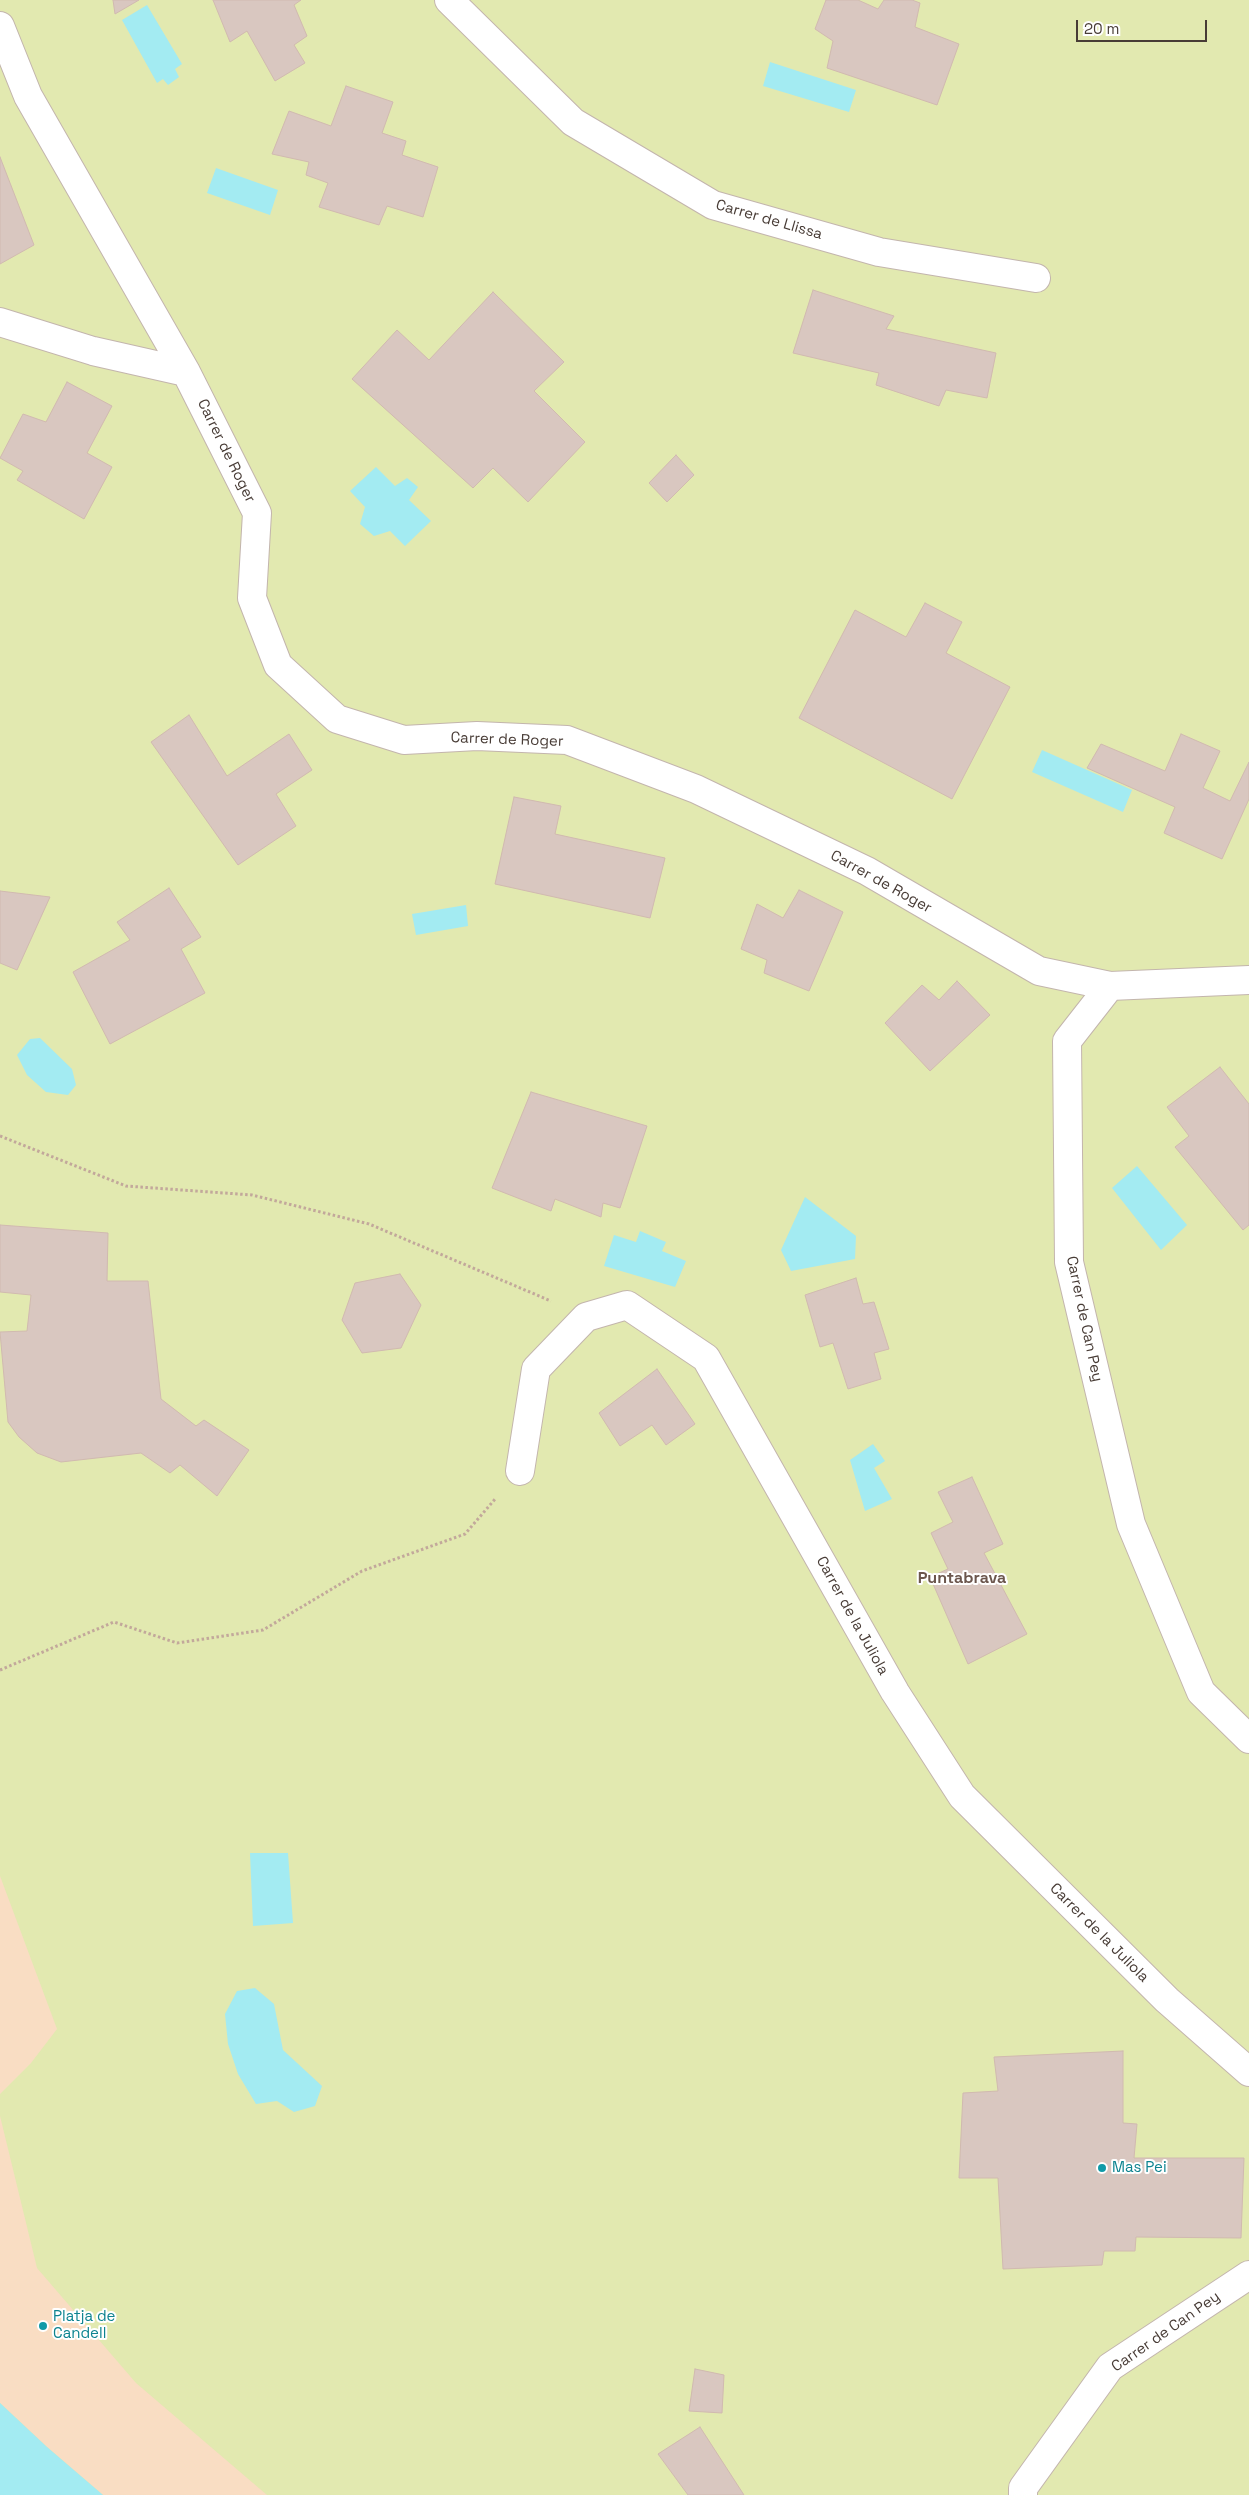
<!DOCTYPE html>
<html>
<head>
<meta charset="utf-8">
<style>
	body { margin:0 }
	#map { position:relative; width:1249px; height:2495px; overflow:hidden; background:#f4ede8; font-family:"Space Grotesk",sans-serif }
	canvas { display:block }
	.scale { position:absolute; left:1076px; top:20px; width:131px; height:22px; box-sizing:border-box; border:2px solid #483c36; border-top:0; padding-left:6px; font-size:15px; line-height:18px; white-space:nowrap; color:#483c36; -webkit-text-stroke:4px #fff; paint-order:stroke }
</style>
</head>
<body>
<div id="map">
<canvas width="1249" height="2495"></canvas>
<div class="scale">20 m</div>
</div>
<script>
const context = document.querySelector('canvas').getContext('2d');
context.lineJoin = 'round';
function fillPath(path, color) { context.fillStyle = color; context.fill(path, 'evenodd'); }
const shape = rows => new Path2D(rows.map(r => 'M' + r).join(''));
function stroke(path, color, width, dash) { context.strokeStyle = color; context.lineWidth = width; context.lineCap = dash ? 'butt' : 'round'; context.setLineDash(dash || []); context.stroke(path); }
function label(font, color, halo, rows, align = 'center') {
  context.font = font + ' "Space Grotesk",sans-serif'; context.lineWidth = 4; context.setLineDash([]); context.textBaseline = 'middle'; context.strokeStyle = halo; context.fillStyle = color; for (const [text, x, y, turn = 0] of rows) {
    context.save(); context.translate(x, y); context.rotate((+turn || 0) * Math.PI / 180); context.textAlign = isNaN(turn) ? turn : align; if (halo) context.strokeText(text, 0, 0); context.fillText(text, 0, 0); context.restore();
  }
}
fillPath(shape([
	[0,0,1249,0,1249,2495,0,2495]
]), '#e2e9b0');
fillPath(shape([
	[0,1876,57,2029,31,2063,0,2094],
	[0,2116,37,2268,136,2383,267,2495,103,2495,47,2447,0,2403]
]), '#f9ddc3');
fillPath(shape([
	[147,5,182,64,175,69,179,77,168,85,163,79,157,83,122,20],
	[770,62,856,90,849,112,763,86],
	[216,168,278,190,270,215,207,193],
	[376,467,395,486,407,478,418,487,409,500,431,521,405,546,390,531,374,536,360,524,365,507,350,491],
	[1042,750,1132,790,1123,812,1032,772],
	[466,905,468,926,416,935,412,914],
	[40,1038,72,1069,76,1085,68,1095,46,1092,27,1075,17,1055,30,1039],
	[1137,1166,1187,1225,1161,1250,1112,1188],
	[805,1197,856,1236,855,1259,791,1271,781,1250],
	[640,1231,666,1242,662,1251,686,1261,675,1287,604,1266,614,1235,636,1242],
	[873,1444,885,1461,874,1468,892,1499,865,1511,850,1460],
	[250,1853,288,1853,293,1923,253,1926],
	[255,1988,274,2004,283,2050,322,2086,315,2106,294,2112,277,2101,256,2104,238,2074,228,2044,225,2014,237,1991],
	[0,2403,47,2447,103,2495,0,2495]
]), '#a3ebf2');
const building = shape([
	[113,0,139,0,115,14,113,0],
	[213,0,301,0,294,5,307,36,294,45,305,63,275,81,247,31,230,42,213,0],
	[826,0,858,0,878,9,884,0,912,0,920,3,915,27,959,44,937,105,827,68,833,41,815,29,826,0],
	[346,86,393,102,382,133,406,141,402,155,438,167,423,217,387,206,379,225,319,207,328,183,306,175,309,162,272,154,289,111,331,126,346,86],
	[0,157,34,245,0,264,0,157],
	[813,290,894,316,886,329,996,353,987,398,946,390,939,406,876,385,879,373,793,353,813,290],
	[493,292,564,362,534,391,585,442,528,502,493,468,473,488,352,379,397,330,429,360,493,292],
	[67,382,112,406,87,453,112,467,84,519,17,480,23,471,0,458,23,414,46,422,67,382],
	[676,455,694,475,667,502,649,483,676,455],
	[925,603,962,622,946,653,1010,687,952,799,799,718,855,610,906,637,925,603],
	[189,715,227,776,289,734,312,770,276,794,296,826,238,865,151,742,189,715],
	[1181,734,1220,751,1203,788,1230,801,1249,762,1249,799,1222,859,1164,833,1175,807,1087,768,1101,744,1165,771,1181,734],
	[514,797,561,806,555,834,665,858,650,918,495,884,514,797],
	[169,888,201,937,181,949,205,993,110,1044,73,972,130,940,117,922,169,888],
	[799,890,843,912,809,991,764,973,767,960,741,949,757,904,783,918,799,890],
	[0,891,50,897,17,970,0,963,0,891],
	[957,981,990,1015,930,1071,885,1023,922,985,939,1000,957,981],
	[1220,1067,1249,1104,1249,1225,1243,1230,1175,1147,1189,1136,1167,1107,1220,1067],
	[531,1092,647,1126,620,1208,603,1203,601,1217,555,1199,551,1211,492,1188,531,1092],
	[0,1225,108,1233,107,1281,148,1281,161,1399,196,1426,204,1420,249,1450,217,1496,180,1465,170,1473,141,1453,61,1462,37,1453,19,1437,8,1422,0,1332,27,1331,31,1295,0,1292,0,1225],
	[400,1274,421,1305,401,1348,362,1353,342,1320,355,1283,400,1274],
	[856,1278,863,1304,874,1302,889,1349,874,1353,881,1379,848,1389,833,1343,820,1347,805,1295,856,1278],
	[657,1369,695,1424,666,1445,652,1425,620,1446,599,1413,657,1369],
	[972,1477,1003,1544,984,1553,1027,1634,968,1664,930,1577,948,1569,931,1533,953,1522,938,1492,972,1477],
	[1123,2051,1123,2123,1137,2124,1134,2158,1244,2158,1241,2238,1136,2237,1135,2251,1104,2251,1102,2265,1003,2269,998,2178,959,2178,963,2093,998,2091,994,2057,1123,2051],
	[695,2369,724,2375,722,2413,689,2411,695,2369],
	[700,2427,744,2495,688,2495,658,2454,700,2427]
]);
fillPath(building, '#d9c7c0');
stroke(building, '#d1bab0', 1);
const minor = shape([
	[449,0,573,122,713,205,879,252,1036,278],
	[0,26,28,96,186,372,257,513,252,598,278,665,337,719,404,740,477,736,567,740,696,789,867,871,1039,971,1110,986,1249,980],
	[0,322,93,351,186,372],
	[1110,986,1067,1041,1069,1262,1131,1524,1201,1692,1249,1739],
	[520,1471,536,1369,586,1317,627,1305,706,1358,895,1692,962,1796,1167,2000,1249,2072],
	[1023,2495,1023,2488,1110,2367,1249,2275]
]);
stroke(minor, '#c3b5ad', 30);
stroke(shape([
	[0,1136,126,1186,252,1195,369,1224,551,1301],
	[0,1670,114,1622,177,1643,263,1630,362,1571,465,1534,496,1498]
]), '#c2a89b', 3, [2.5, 2.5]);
stroke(minor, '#fff', 28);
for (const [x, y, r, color] of [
	[1102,2168,5,"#0f9aa8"],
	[43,2326,5,"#0f9aa8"]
]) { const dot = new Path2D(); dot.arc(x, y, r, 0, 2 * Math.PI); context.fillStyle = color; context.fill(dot); stroke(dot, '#fff', 2); }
label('15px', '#483c36', '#fff', [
	["Carrer de Llissa",769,220,16],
	["Carrer de Roger",226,451,64],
	["Carrer de Roger",507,740,2],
	["Carrer de Roger",881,882,29],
	["Carrer de Can Pey",1084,1319,78],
	["Carrer de la Juliola",852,1616,61],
	["Carrer de la Juliola",1099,1933,45],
	["Carrer de Can Pey",1166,2332,-35]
]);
label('15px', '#0d838f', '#fff', [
	["Mas Pei",1112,2168],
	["Platja de",53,2317],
	["Candell",53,2334]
], 'left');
label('bold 16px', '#6b564d', '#fff', [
	["Puntabrava",962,1579]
]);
</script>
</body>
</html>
